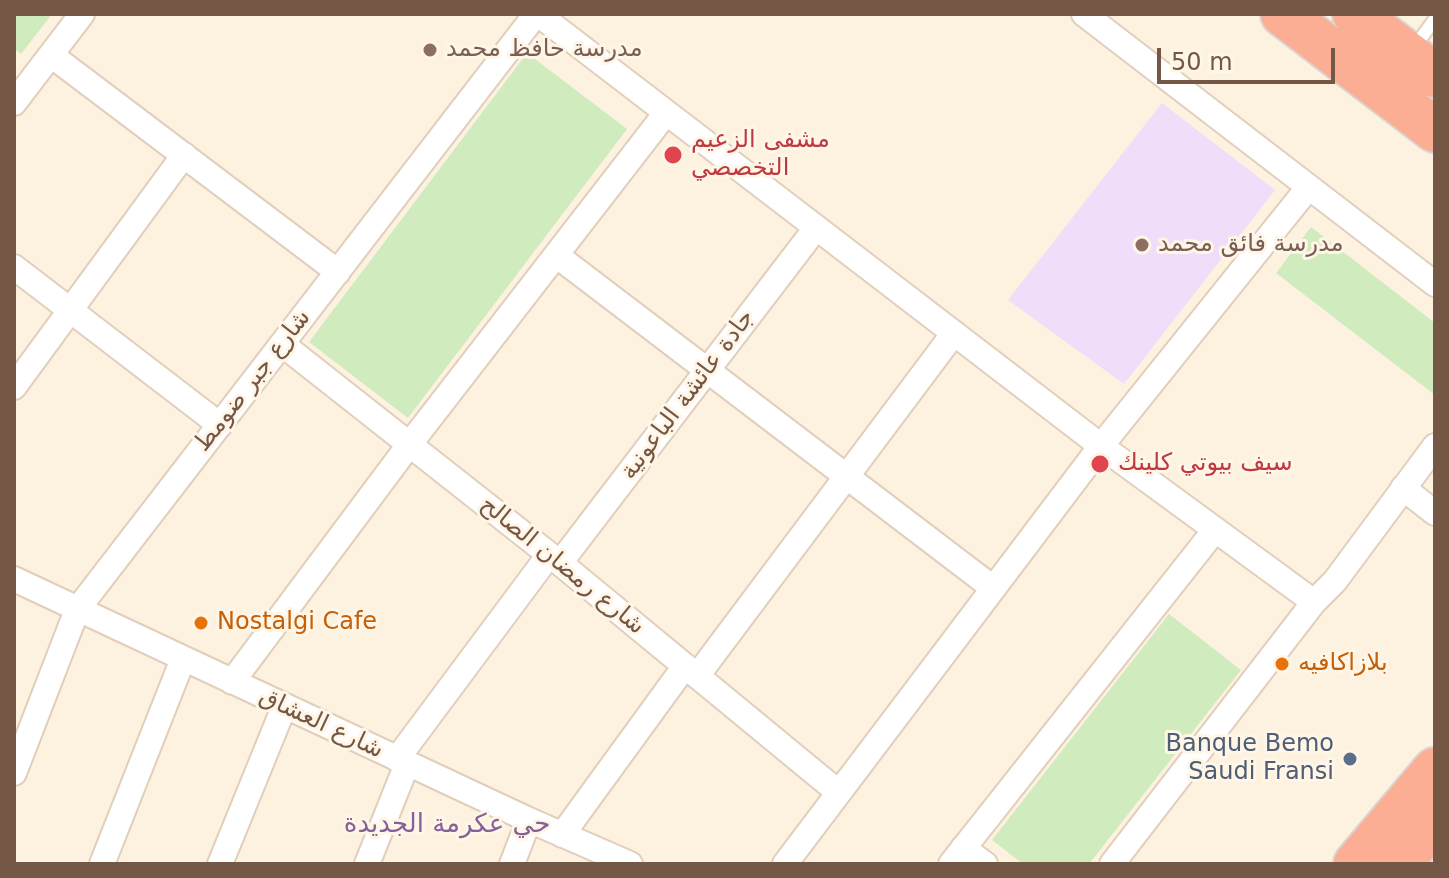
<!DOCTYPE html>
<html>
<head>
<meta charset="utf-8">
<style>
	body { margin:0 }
	#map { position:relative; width:1449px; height:878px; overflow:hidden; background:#fdf2e0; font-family:"DejaVu Sans",sans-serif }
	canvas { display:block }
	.frame { position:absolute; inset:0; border:16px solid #755746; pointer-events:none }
	.scale { position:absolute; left:1157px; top:48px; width:178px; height:36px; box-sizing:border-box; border:4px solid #755746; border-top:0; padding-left:10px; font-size:24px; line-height:28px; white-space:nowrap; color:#755746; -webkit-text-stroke:6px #fff6e7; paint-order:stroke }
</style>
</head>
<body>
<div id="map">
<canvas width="1449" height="878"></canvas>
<div class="frame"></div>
<div class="scale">50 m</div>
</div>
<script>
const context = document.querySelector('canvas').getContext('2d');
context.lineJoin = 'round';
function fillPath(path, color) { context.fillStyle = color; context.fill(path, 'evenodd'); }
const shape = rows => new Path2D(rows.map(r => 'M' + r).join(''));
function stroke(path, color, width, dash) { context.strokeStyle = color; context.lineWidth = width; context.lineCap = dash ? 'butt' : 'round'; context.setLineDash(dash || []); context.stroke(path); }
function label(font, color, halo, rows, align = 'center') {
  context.font = font + ' "DejaVu Sans","Noto Sans Arabic",sans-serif'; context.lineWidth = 6; context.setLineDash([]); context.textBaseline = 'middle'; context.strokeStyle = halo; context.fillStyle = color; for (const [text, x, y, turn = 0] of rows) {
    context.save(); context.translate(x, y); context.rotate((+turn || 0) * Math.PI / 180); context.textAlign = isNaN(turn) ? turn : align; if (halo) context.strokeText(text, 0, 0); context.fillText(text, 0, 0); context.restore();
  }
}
fillPath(shape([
	[1162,103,1275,190,1124,384,1008,300]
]), '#efddf9');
fillPath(shape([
	[14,14,52,14,21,54,14,49],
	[527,53,627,129,408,418,309,342],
	[1311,227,1435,323,1435,395,1276,273],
	[1169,614,1241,670,1089,864,1023,864,992,840]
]), '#d0ebbe');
const lane = shape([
	[1413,49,1435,19]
]);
const street = shape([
	[538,14,1101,446,1314,602,1335,581,1435,446],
	[1084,14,1435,284],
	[51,55,338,272],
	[14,103,82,14],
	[556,255,993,588],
	[14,267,220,425],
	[282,344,560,563,838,792],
	[14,387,184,155],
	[1403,488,1435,513],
	[560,563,816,228],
	[14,579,529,820,630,864],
	[697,676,954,333],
	[232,682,409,445,666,113],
	[397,759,549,555],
	[14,773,77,610,536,14],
	[562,835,685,666],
	[963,848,985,864],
	[102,864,183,659],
	[220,864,284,707],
	[367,864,407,764],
	[512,864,529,820],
	[785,864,1101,446,1308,188],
	[951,864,1215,530],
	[1112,864,1314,602]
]);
const highway = shape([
	[1283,14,1435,130],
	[1355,14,1435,75],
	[1356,864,1435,770],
	[1399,864,1435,820]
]);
stroke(lane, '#e1cebb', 16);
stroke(street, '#e1cebb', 28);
stroke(highway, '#dbd3cf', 48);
stroke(lane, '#fff', 12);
stroke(street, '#fff', 24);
stroke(highway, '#fbae93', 44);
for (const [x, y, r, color] of [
	[430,50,8,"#8d6e63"],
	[673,155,10,"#e0444e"],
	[1142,245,8,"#8d6e63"],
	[1100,464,10,"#e0444e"],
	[201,623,8,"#e8710a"],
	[1282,664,8,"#e8710a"],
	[1350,759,8,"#5c6f8a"]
]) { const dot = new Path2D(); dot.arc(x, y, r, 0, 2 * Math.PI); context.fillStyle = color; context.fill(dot); stroke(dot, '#fff6e7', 3); }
label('24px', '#785e54', '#fff6e7', [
	["مدرسة حافظ محمد",446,50],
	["مدرسة فائق محمد",1158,245]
], 'left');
label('24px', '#be3a42', '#fff6e7', [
	["مشفى الزعيم",691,141],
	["التخصصي",691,169],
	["سيف بيوتي كلينك",1118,464]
], 'left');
label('24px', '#755746', '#fff6e7', [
	["شارع جبر ضومط",253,381,-52],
	["جادة عائشة الباعونية",688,395,-53],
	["شارع رمضان الصالح",562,566,39],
	["شارع العشاق",321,724,25]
]);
label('24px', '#c56008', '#fff6e7', [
	["Nostalgi Cafe",217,623],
	["بلازاكافيه",1298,664]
], 'left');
label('24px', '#4e5e75', '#fff6e7', [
	["Banque Bemo",1334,745],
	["Saudi Fransi",1334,773]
], 'right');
label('26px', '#866199', '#fff6e7', [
	["حي عكرمة الجديدة",447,825]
]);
</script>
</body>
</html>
